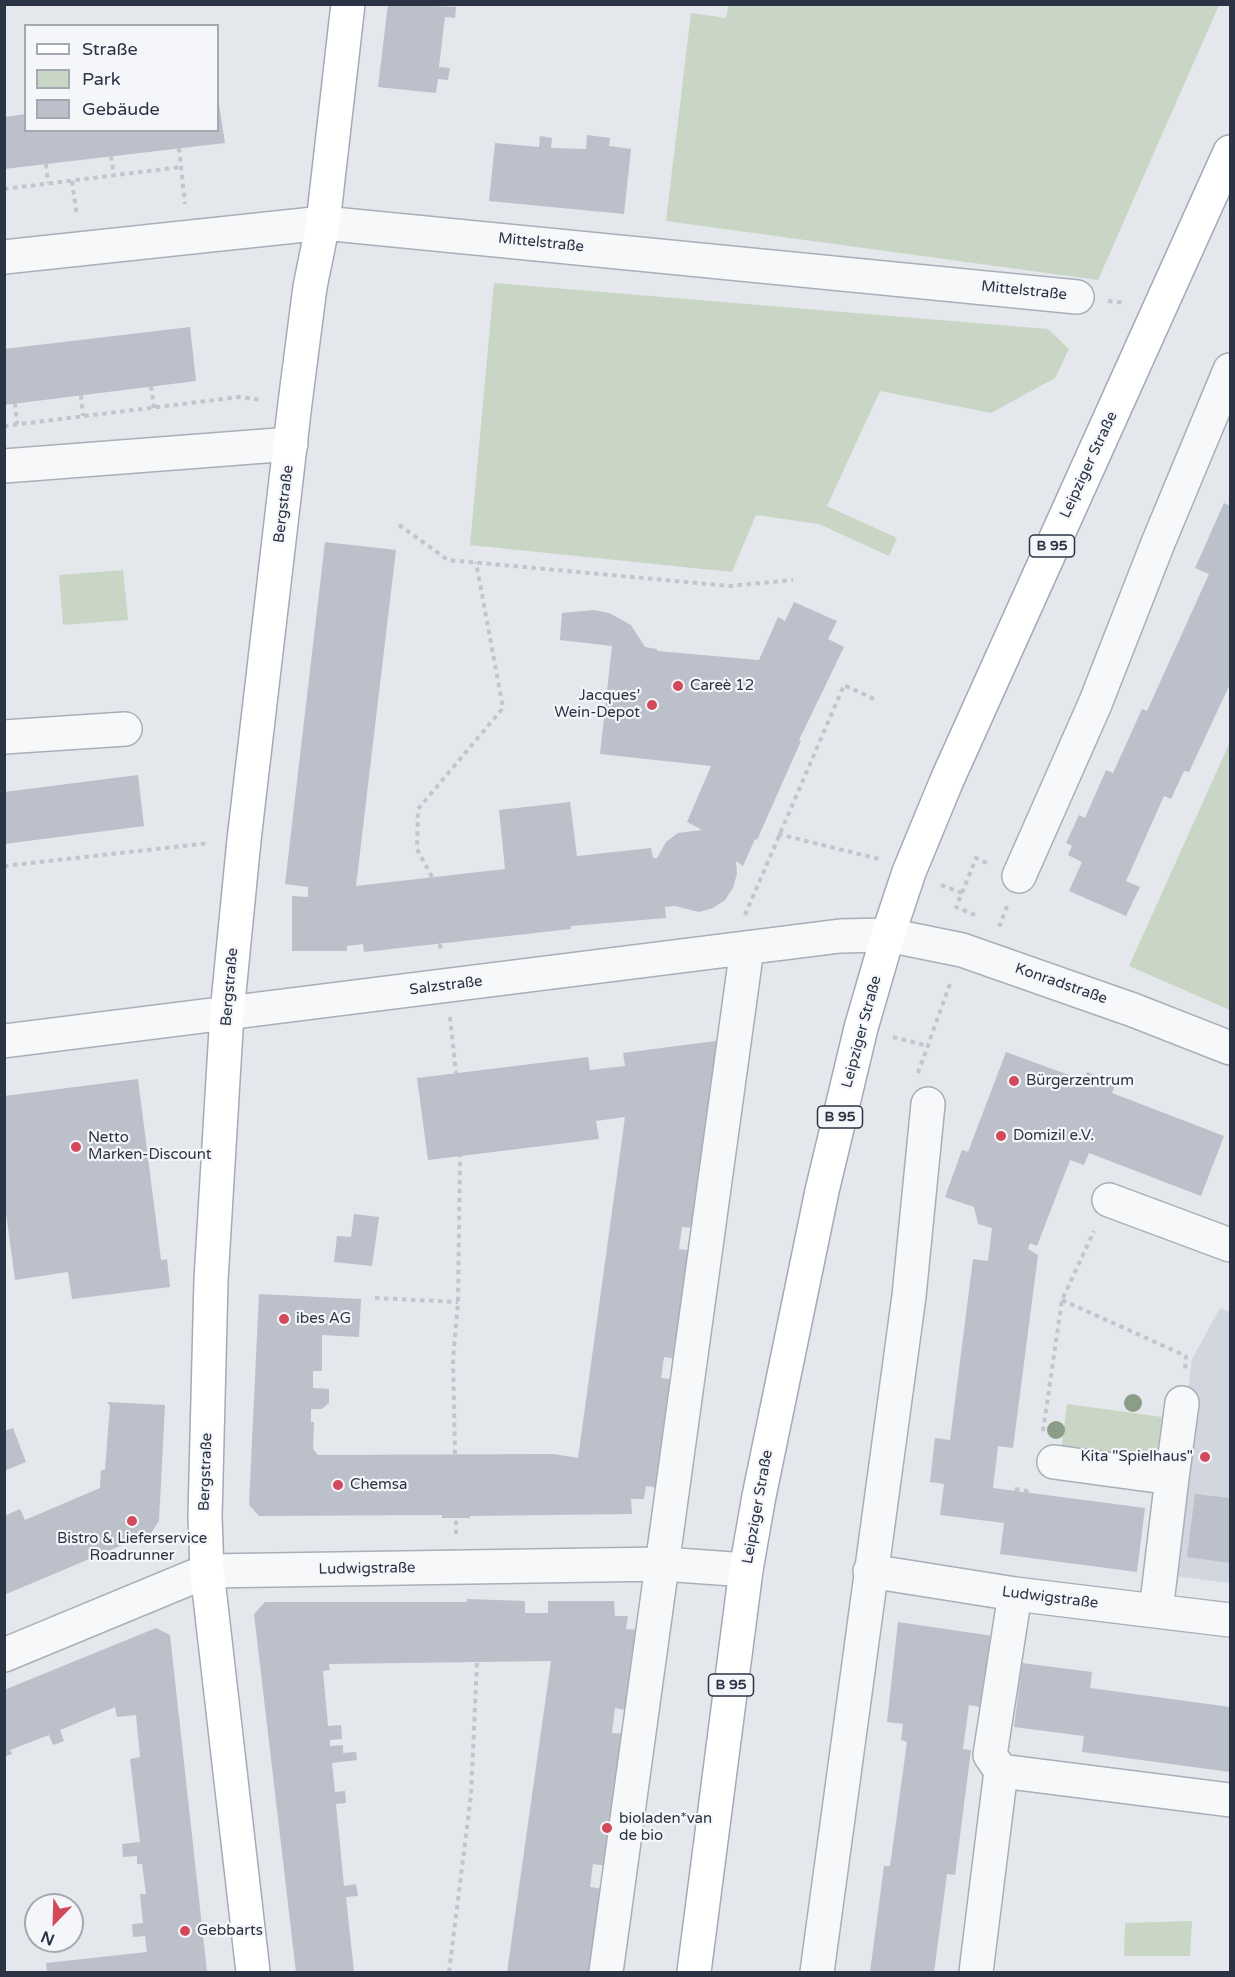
<!DOCTYPE html>
<html>
<head>
<meta charset="utf-8">
<style>
	body { margin:0 }
	#map { position:relative; width:1235px; height:1977px; overflow:hidden; background:#e4e7ec; font-family:"Varela Round",sans-serif }
	canvas { display:block }
	.frame { position:absolute; inset:0; border:6px solid #2b3445; pointer-events:none }
	.legend { position:absolute; left:24px; top:24px; width:195px; height:108px; box-sizing:border-box; background:#f4f6f9; border:2px solid #a4a8b1; margin:0; padding:8px 10px; list-style:none; font-size:18px; color:#2b3445 }
	.legend li { display:flex; align-items:center; gap:12px; height:30px }
	.legend b { width:30px; border:2px solid #a4a8b1 }
	.north { position:absolute; left:24px; top:1893px; width:60px; height:60px; box-sizing:border-box; background:#f4f6f9; border:2px solid #a4a8b1; border-radius:50%; rotate:203deg; font-size:16px; font-weight:700; line-height:24px; text-align:center; color:#2b3445 }
	.north::after { content:''; display:block; margin:auto; width:21px; height:27px; background:#d1495b; clip-path:polygon(50% 0,100% 100%,50% 72%,0 100%) }
</style>
</head>
<body>
<div id="map">
<canvas width="1235" height="1977"></canvas>
<div class="frame"></div>
<ul class="legend">
<li><b style="height:8px;background:#fff"></b>Straße</li>
<li><b style="height:16px;background:#c9d6c5"></b>Park</li>
<li><b style="height:16px;background:#bbc0ca"></b>Gebäude</li>
</ul>
<div class="north">N</div>
</div>
<script>
const context = document.querySelector('canvas').getContext('2d');
context.lineJoin = 'round';
function fillPath(path, color) { context.fillStyle = color; context.fill(path, 'evenodd'); }
const shape = rows => new Path2D(rows.map(r => 'M' + r).join(''));
function stroke(path, color, width, dash) { context.strokeStyle = color; context.lineWidth = width; context.lineCap = dash ? 'butt' : 'round'; context.setLineDash(dash || []); context.stroke(path); }
function label(font, color, halo, rows, align = 'center') {
  context.font = font + ' "Varela Round",sans-serif'; context.lineWidth = 4.5; context.setLineDash([]); context.textBaseline = 'middle'; context.strokeStyle = halo; context.fillStyle = color; for (const [text, x, y, turn = 0] of rows) {
    context.save(); context.translate(x, y); context.rotate((+turn || 0) * Math.PI / 180); context.textAlign = isNaN(turn) ? turn : align; if (halo) context.strokeText(text, 0, 0); context.fillText(text, 0, 0); context.restore();
  }
}
fillPath(shape([
	[1220,1308,1230,1312,1230,1583,1166,1575,1192,1359]
]), '#d2d6de');
fillPath(shape([
	[729,4,1219,4,1219,5,1098,280,666,221,691,13,726,18],
	[494,283,1048,329,1069,349,1055,378,991,413,880,391,827,506,897,538,889,556,819,524,756,515,732,572,470,545],
	[123,570,128,620,63,625,59,575],
	[1230,742,1230,1010,1129,966],
	[1067,1404,1162,1417,1156,1464,1061,1451],
	[1192,1921,1190,1956,1124,1956,1125,1923]
]), '#c9d6c5');
fillPath(shape([
	[388,4,456,7,455,18,445,17,439,67,450,68,448,80,438,79,436,93,378,87],
	[218,98,225,143,4,169,4,117,26,114,26,130,218,130],
	[587,135,610,138,609,146,631,149,624,214,489,201,495,143,539,147,540,136,552,138,551,148,586,149],
	[190,327,196,381,4,405,4,349],
	[1224,503,1230,506,1230,684,1189,772,1184,771,1171,799,1164,796,1143,843,1126,881,1140,887,1126,916,1069,891,1082,862,1068,855,1072,846,1066,843,1079,815,1085,818,1106,770,1113,773,1142,709,1147,711,1209,574,1195,568],
	[325,542,396,550,356,886,505,869,499,810,570,802,577,856,651,848,653,858,657,858,666,842,678,833,702,830,687,822,711,766,600,754,612,646,560,640,562,613,594,610,609,613,631,625,645,647,657,649,657,651,759,660,778,617,785,621,794,602,837,621,828,639,844,647,799,740,801,741,757,840,755,839,743,866,736,861,737,874,733,888,725,900,713,908,699,912,675,906,665,907,666,918,571,926,571,929,364,952,363,944,347,946,347,951,292,951,292,896,308,897,308,887,285,884],
	[138,775,144,826,4,844,4,792],
	[723,1040,697,1228,682,1227,679,1249,693,1251,678,1359,664,1357,661,1378,675,1380,661,1488,646,1486,644,1499,631,1499,632,1514,470,1516,470,1518,442,1518,442,1515,259,1516,249,1505,259,1294,361,1299,359,1337,322,1335,322,1371,313,1371,313,1388,329,1389,329,1403,322,1409,311,1409,311,1422,314,1422,313,1449,318,1455,554,1454,578,1458,625,1117,596,1121,599,1139,428,1160,417,1078,588,1057,590,1070,625,1066,623,1053],
	[1006,1052,1066,1074,1084,1079,1087,1072,1116,1083,1112,1093,1224,1136,1201,1196,1089,1153,1084,1165,1070,1160,1037,1246,1030,1243,1028,1249,1038,1255,1013,1448,998,1446,993,1488,1145,1508,1137,1572,1000,1554,1004,1523,940,1515,944,1484,930,1482,935,1438,950,1440,973,1259,988,1261,992,1228,978,1224,974,1207,945,1197,962,1150,968,1152],
	[138,1079,161,1260,167,1259,170,1287,72,1299,68,1272,15,1280,4,1198,4,1096],
	[354,1214,379,1217,372,1266,334,1262,337,1236,351,1237],
	[107,1402,165,1405,159,1521,151,1533,4,1595,4,1516,20,1509,25,1520,100,1488,101,1470,105,1470,110,1406],
	[13,1428,26,1462,4,1471,4,1431],
	[1195,1494,1230,1498,1230,1563,1187,1557],
	[467,1599,525,1601,525,1613,548,1613,548,1601,614,1601,615,1616,628,1616,626,1629,641,1630,629,1711,615,1708,612,1733,626,1734,608,1866,593,1864,590,1887,604,1889,593,1972,507,1972,551,1661,329,1664,330,1670,323,1671,328,1726,341,1725,342,1739,330,1740,330,1746,343,1745,343,1753,356,1752,357,1760,332,1763,335,1792,345,1791,346,1803,336,1804,344,1886,356,1884,358,1896,346,1897,354,1972,296,1972,254,1614,265,1602,467,1602],
	[898,1622,993,1636,985,1708,969,1705,963,1749,971,1750,955,1875,947,1874,934,1972,870,1972,884,1866,890,1866,907,1742,901,1740,903,1724,887,1722],
	[156,1628,170,1635,207,1972,47,1972,46,1963,147,1952,145,1936,133,1937,132,1924,143,1923,140,1894,146,1894,142,1864,137,1864,137,1856,123,1857,122,1844,140,1842,130,1759,140,1757,136,1715,117,1717,115,1707,60,1730,64,1741,53,1745,49,1735,10,1750,12,1754,4,1757,4,1690],
	[1022,1663,1092,1672,1090,1688,1230,1707,1230,1772,1082,1752,1084,1736,1014,1727]
]), '#bbc0ca');
const minor = shape([
	[4,257,323,223,1077,297],
	[4,466,291,444],
	[4,737,125,729],
	[1019,876,1095,704,1158,543,1230,370],
	[4,1041,840,936,888,935,962,950,1133,1010,1230,1048],
	[1109,1200,1230,1245],
	[1054,1462,1172,1478,1156,1611],
	[1172,1478,1182,1403],
	[870,1571,1015,1594,1230,1620],
	[4,1655,207,1571,663,1564,746,1570],
	[1001,1771,1230,1800],
	[606,1972,747,948],
	[817,1972,909,1296,928,1104],
	[976,1972,1001,1771,990,1755,1015,1594]
]);
const major = shape([
	[253,1972,207,1571,205,1517,211,1280,227,1013,244,840,295,403,310,287,323,223,348,4],
	[694,1972,746,1570,759,1496,822,1191,861,1028,888,935,909,872,947,780,1230,152]
]);
stroke(minor, '#a9aeb7', 36);
stroke(major, '#a3abb8', 36);
stroke(shape([
	[179,148,185,204],
	[111,156,114,176],
	[46,164,48,183],
	[72,181,77,216],
	[4,189,181,167],
	[1108,301,1125,303],
	[151,386,154,408],
	[81,395,83,416],
	[15,403,17,424],
	[4,426,239,397,263,400],
	[399,525,448,560,730,586,793,580],
	[778,834,879,859],
	[4,866,209,843],
	[432,877,417,849,418,809,503,708,476,562],
	[941,885,962,893,956,907,975,915],
	[962,893,976,858,989,864],
	[745,915,844,685,874,699],
	[998,924,1000,925,1007,906],
	[440,944,441,953],
	[450,1017,456,1073],
	[893,1037,928,1046],
	[918,1073,951,981],
	[375,1298,458,1302],
	[1062,1300,1186,1356,1185,1370],
	[1043,1431,1062,1300,1094,1231],
	[455,1454,453,1359,458,1302,460,1156],
	[1015,1489,1027,1491,1031,1487],
	[456,1534,456,1518],
	[449,1972,471,1795,477,1662]
]), '#c2c5cb', 4, [4.5, 4.5]);
stroke(minor, '#f7f8fa', 33);
stroke(major, '#fff', 33);
context.fillStyle = '#899d89';
for (const [x, y] of [
	[1133,1403],
	[1056,1430]
]) { context.beginPath(); context.arc(x, y, 9, 0, 2 * Math.PI); context.fill(); }
for (const [x, y, r, color] of [
	[678,686,6,"#d1495b"],
	[652,705,6,"#d1495b"],
	[1014,1081,6,"#d1495b"],
	[1001,1136,6,"#d1495b"],
	[76,1147,6,"#d1495b"],
	[284,1319,6,"#d1495b"],
	[1205,1457,6,"#d1495b"],
	[338,1485,6,"#d1495b"],
	[132,1521,6,"#d1495b"],
	[607,1828,6,"#d1495b"],
	[185,1931,6,"#d1495b"]
]) { const dot = new Path2D(); dot.arc(x, y, r, 0, 2 * Math.PI); context.fillStyle = color; context.fill(dot); stroke(dot, '#f4f6f9', 2); }
for (const [x, y, w] of [
	[1052,546,45],
	[840,1117,45],
	[731,1685,45]
]) { const box = new Path2D(); box.roundRect(x - w / 2, y - 11, w, 22, 4.5); context.fillStyle = '#f4f6f9'; context.fill(box); stroke(box, '#2b3445', 1.5); }
label('bold 14px', '#2b3445', null, [
	["B 95",1052,546],
	["B 95",840,1117],
	["B 95",731,1685]
]);
label('15px', '#2b3445', '#f4f6f9', [
	["Mittelstraße",541,243,6],
	["Mittelstraße",1024,291,6],
	["Leipziger Straße",1089,465,-65],
	["Bergstraße",284,504,-83],
	["Konradstraße",1061,984,19],
	["Salzstraße",446,986,-7],
	["Bergstraße",230,987,-85],
	["Leipziger Straße",862,1032,-75],
	["Bergstraße",206,1472,-88],
	["Leipziger Straße",758,1507,-80],
	["Ludwigstraße",367,1569,-1],
	["Ludwigstraße",1050,1598,7]
]);
label('15px', '#2b3445', '#f4f6f9', [
	["Careè 12",690,686],
	["Jacques’",640,696,"right"],
	["Wein-Depot",640,713,"right"],
	["Bürgerzentrum",1026,1081],
	["Domizil e.V.",1013,1136],
	["Netto",88,1138],
	["Marken-Discount",88,1155],
	["ibes AG",296,1319],
	["Kita \"Spielhaus\"",1193,1457,"right"],
	["Chemsa",350,1485],
	["Bistro & Lieferservice",132,1539,"center"],
	["Roadrunner",132,1556,"center"],
	["bioladen*van",619,1819],
	["de bio",619,1836],
	["Gebbarts",197,1931]
], 'left');
</script>
</body>
</html>
